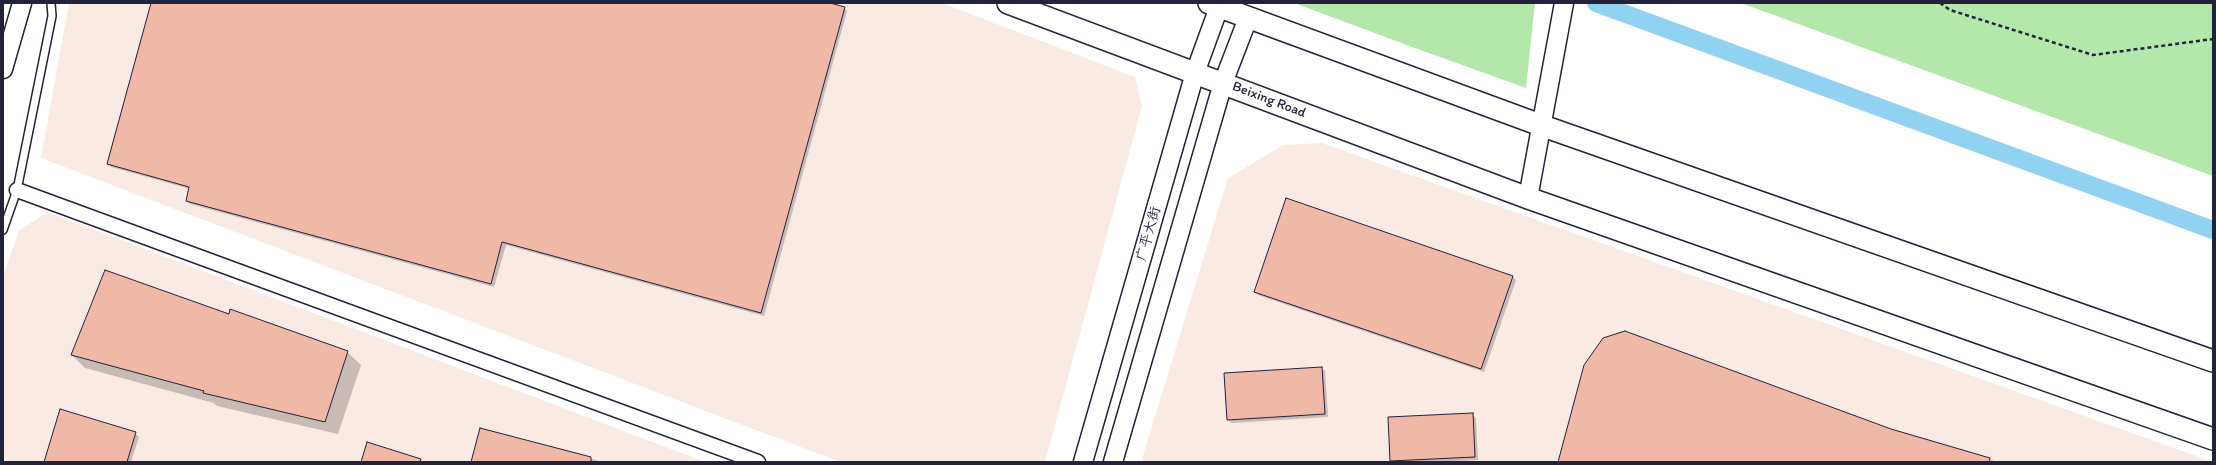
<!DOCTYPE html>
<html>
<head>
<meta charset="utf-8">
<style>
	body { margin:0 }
	#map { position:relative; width:2216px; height:465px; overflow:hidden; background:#fff; font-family:Itim,sans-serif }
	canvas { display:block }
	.frame { position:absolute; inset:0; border:4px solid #22223b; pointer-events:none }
</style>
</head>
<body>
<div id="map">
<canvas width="2216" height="465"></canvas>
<div class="frame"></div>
</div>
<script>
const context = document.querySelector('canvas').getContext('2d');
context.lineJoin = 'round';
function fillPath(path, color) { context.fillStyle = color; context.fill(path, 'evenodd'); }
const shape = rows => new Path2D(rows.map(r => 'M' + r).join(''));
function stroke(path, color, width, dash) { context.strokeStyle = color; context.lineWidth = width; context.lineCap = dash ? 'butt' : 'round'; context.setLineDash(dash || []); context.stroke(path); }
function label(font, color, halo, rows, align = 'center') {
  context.font = font + ' Itim,"LXGW WenKai TC",sans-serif'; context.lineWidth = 3.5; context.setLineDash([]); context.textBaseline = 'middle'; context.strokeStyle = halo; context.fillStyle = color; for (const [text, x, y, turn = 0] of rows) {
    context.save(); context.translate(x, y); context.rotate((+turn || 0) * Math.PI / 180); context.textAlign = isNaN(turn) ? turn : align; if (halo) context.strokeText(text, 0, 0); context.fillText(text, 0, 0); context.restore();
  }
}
fillPath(shape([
	[69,3,942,3,1135,77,1142,106,1045,462,840,462,41,158],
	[1322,143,2213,462,1141,462,1228,178,1283,145],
	[48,212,705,462,3,462,3,276,19,230]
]), '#faeae4');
fillPath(shape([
	[1294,3,1535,3,1526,88,1415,48],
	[1741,3,2213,3,2213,176]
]), '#b4e8aa');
fillPath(shape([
	[152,3,826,3,844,8,847,11,764,316,506,245,494,287,190,204,187,201,190,189,111,167,108,163],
	[1513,277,1516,280,1484,372,1258,295,1255,292],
	[229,315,347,352,361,365,338,434,217,406,214,403,85,368,72,355],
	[1321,368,1325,371,1328,417,1232,423,1228,420],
	[1472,414,1476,418,1478,460,1436,462,1391,460],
	[481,429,603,462,604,462,472,462],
	[1890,430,1998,462,1559,462],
	[135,433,139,437,131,462,45,462]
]), '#0003');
stroke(shape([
	[1596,3,2213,230]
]), '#91d2f2', 18);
const building = shape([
	[151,3,830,3,845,7,761,313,502,242,491,284,186,201,189,187,107,164,151,3],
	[1286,198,1513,276,1481,369,1254,292,1286,198],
	[105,270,229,314,230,309,348,351,325,422,203,393,204,391,71,355,105,270],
	[1625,331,1891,429,1990,458,1989,462,1558,462,1584,365,1603,338,1625,331],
	[1322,367,1325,414,1227,420,1224,373,1322,367],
	[60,409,136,432,127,462,44,462,60,409],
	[1473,413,1475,457,1390,461,1388,417,1473,413],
	[480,428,591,457,591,462,471,462,480,428],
	[367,442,421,459,420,462,361,462,367,442]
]);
fillPath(building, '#f0b8a6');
stroke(building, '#22223b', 1);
const service = shape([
	[3,230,17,190,52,16,51,3]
]);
const minor = shape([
	[17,190,758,462]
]);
const tertiary = shape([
	[3,69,22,3],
	[1528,198,1564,3],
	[1083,462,1195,73,1219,7],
	[1113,462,1223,83,1248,18]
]);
const secondary = shape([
	[1008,3,1528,198,2213,439],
	[1209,3,1543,126,2213,361]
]);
stroke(service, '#22223b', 10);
stroke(minor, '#22223b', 17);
stroke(tertiary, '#22223b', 21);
stroke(secondary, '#22223b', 24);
stroke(shape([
	[1940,3,1950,10,2093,55,2213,39]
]), '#22223b', 2.5, [4, 3]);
stroke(service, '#fff', 7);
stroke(minor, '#fff', 14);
stroke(tertiary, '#fff', 18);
stroke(secondary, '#fff', 21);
label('14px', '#22223b', '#fff', [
	["Beixing Road",1269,100,21],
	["广平大街",1149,234,-74]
]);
</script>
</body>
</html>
